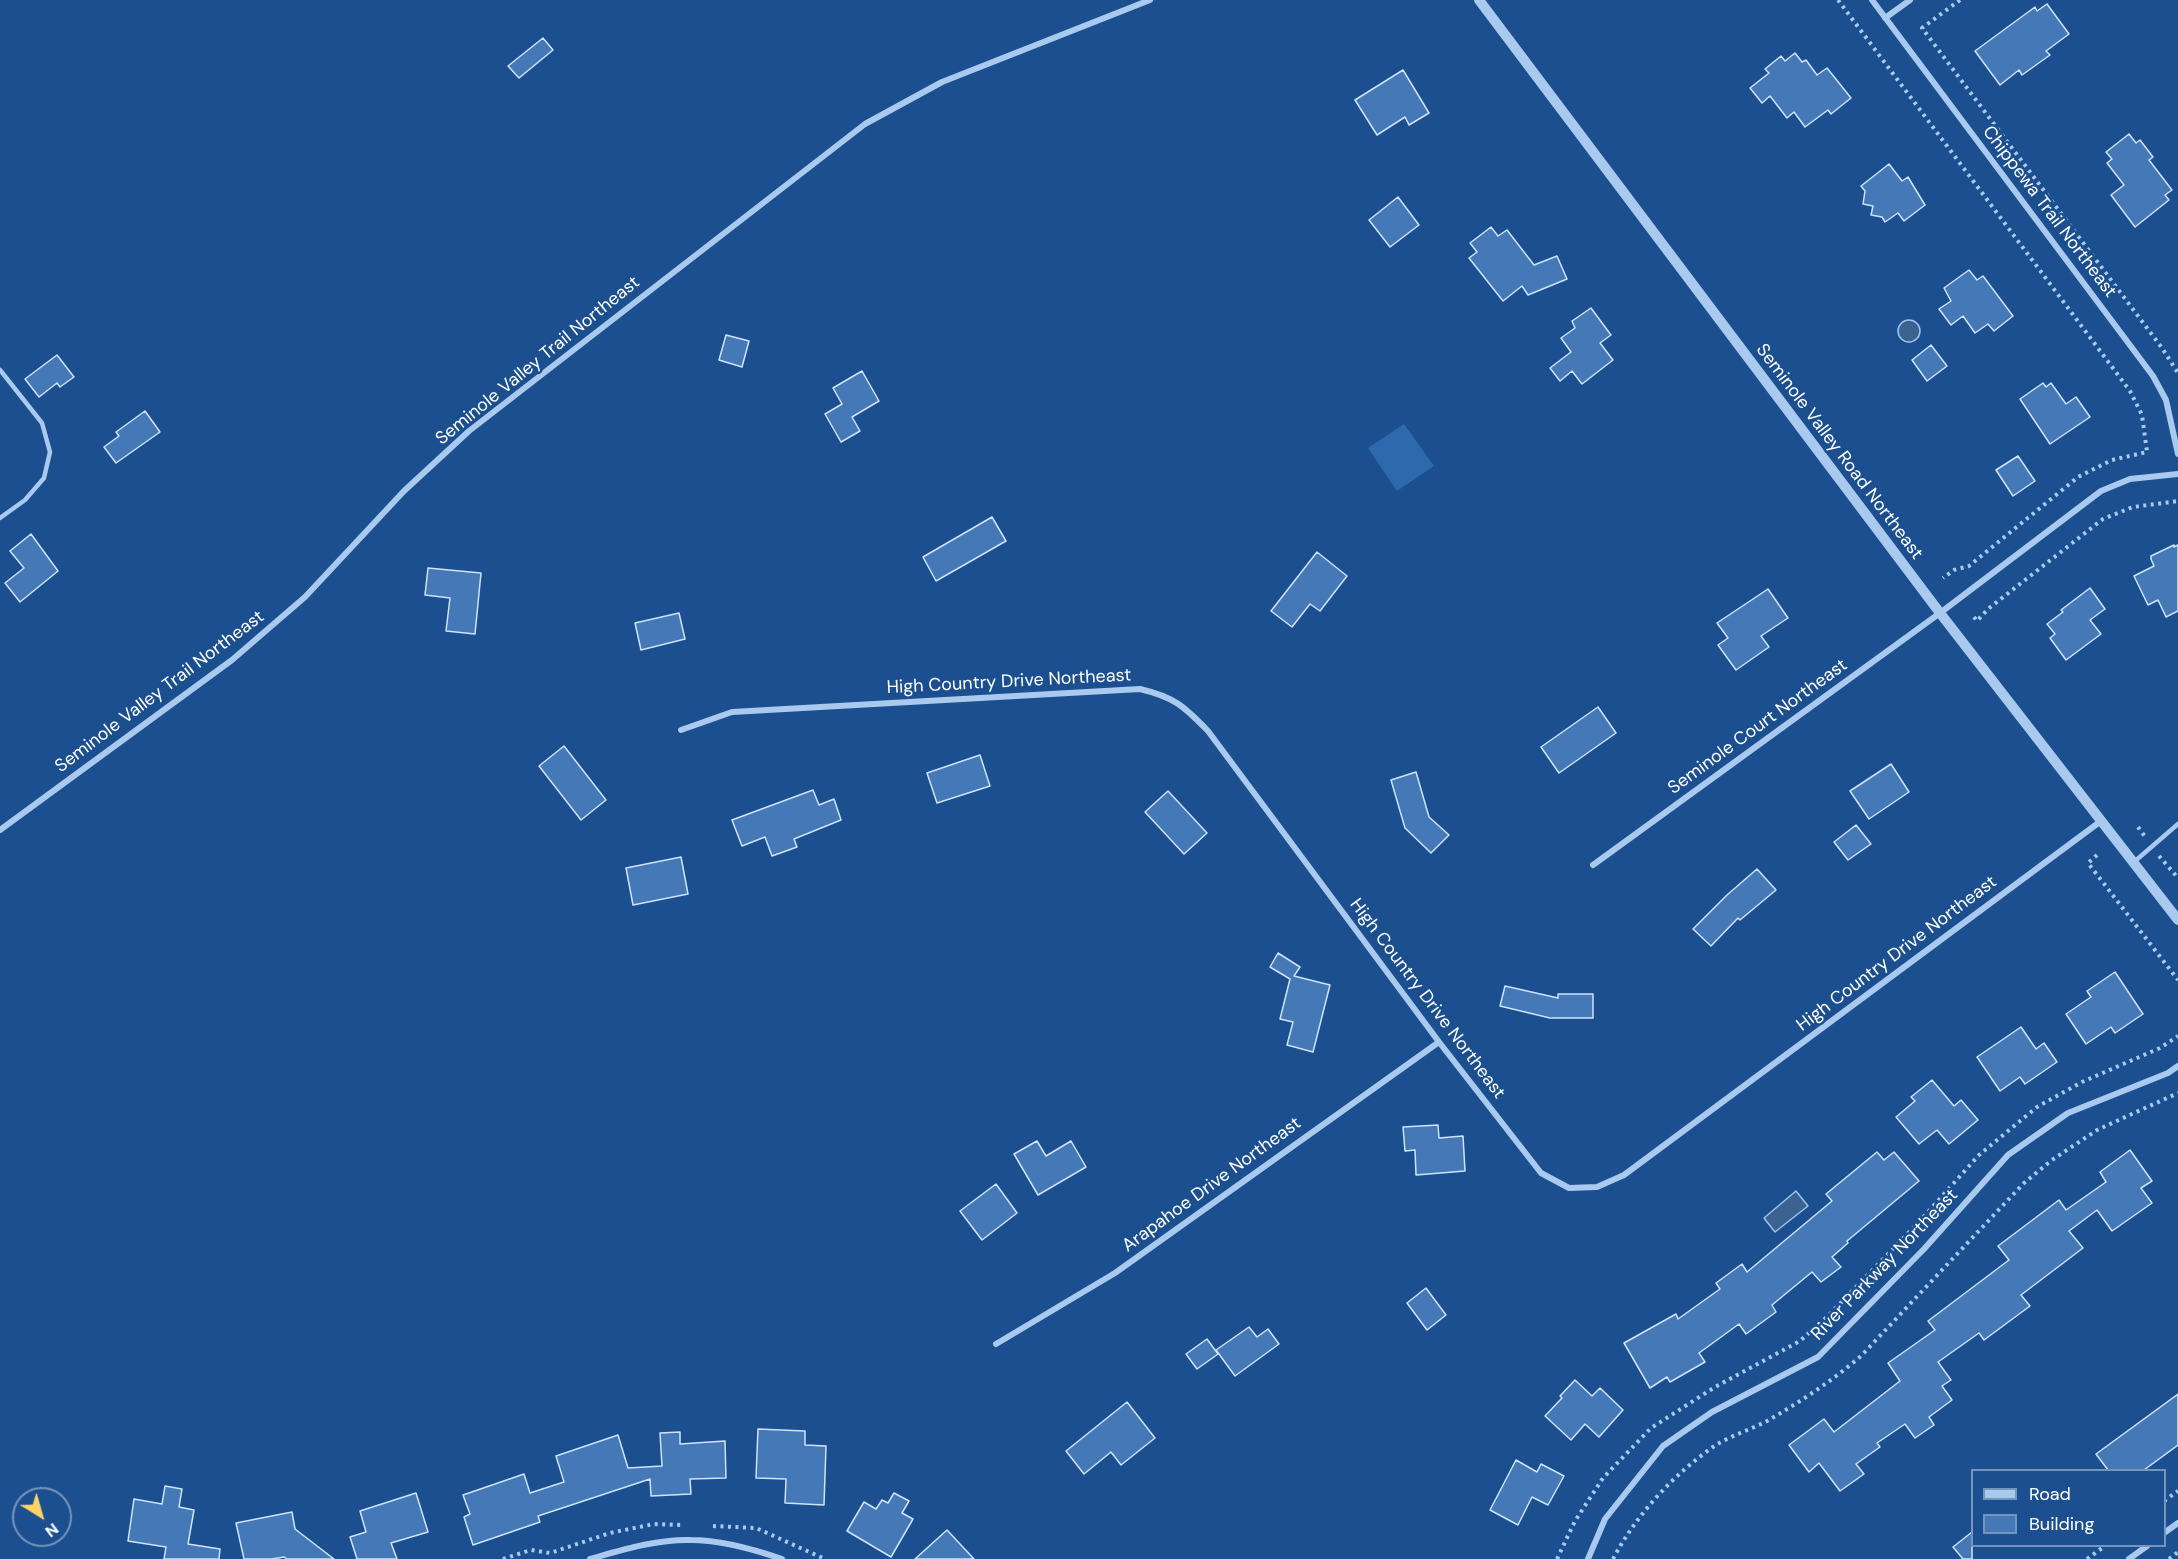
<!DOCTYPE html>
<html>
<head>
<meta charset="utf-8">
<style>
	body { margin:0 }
	#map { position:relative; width:2178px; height:1559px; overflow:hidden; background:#1b4f8f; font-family:"DM Sans",sans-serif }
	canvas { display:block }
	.legend { position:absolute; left:1971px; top:1469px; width:195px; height:78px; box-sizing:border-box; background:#1b4f8f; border:2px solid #7695bc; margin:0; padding:8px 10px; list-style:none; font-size:18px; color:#fff }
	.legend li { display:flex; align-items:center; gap:12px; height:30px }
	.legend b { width:30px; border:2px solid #7695bc }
	.north { position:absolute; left:12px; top:1487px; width:60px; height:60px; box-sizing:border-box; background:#1b4f8f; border:2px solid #7695bc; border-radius:50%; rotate:143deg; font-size:16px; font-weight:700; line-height:24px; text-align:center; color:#fff }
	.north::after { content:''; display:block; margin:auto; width:21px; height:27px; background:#ffd166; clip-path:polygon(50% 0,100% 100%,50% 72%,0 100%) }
</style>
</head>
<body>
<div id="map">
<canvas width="2178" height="1559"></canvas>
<ul class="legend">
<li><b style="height:8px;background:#a9c9ee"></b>Road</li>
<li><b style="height:16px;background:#4478b7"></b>Building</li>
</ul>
<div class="north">N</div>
</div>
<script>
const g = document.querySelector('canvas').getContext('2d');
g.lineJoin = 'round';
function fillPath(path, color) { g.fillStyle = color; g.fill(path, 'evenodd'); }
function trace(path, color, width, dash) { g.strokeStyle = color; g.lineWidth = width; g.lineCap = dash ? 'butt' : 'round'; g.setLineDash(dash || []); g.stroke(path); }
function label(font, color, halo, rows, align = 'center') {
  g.font = font + ' "DM Sans",sans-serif'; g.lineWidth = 5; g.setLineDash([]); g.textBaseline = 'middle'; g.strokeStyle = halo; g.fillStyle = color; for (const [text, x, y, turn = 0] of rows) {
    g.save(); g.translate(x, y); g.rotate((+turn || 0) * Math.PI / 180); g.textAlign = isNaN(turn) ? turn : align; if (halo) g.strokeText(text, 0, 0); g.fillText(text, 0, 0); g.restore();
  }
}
const green = new Path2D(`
	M1404,424l30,42 -37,25 -29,-43z`);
const water = new Path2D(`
	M1898 331a11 11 0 1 1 22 0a11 11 0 1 1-22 0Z
	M1796,1191l12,15 -33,26 -11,-14z`);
const building = new Path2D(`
	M2047,4l22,30 -23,17 4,4 -28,20 -3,-5 -19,15 -25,-34 60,-44 2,4z
	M543,38l10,12 -34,28 -11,-12z
	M1795,53l7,9 4,-2 11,15 10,-7 24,30 -20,16 -3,-4 -23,17 -11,-15 -7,6 -17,-22 -8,7 -12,-15 19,-15 -4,-4 16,-13 4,5z
	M1403,70l26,43 -20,12 -4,-8 -28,18 -22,-35z
	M2129,134l7,9 4,-3 13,17 -4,3 23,30 -7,5 4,5 -34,27 -24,-32 13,-10 -17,-22 5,-4 -6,-7z
	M1889,164l13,17 6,-4 17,28 -21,16 -6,-8 -13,9 -3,-5 -11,-2 2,-9 -10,-2 2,-13 -4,-5z
	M1398,197l21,28 -29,22 -21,-27z
	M1491,227l7,9 9,-6 27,35 23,-9 10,23 -39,16 -6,-9 -19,15 -34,-43 8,-6 -7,-9z
	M1969,270l8,10 6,-4 30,40 -19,15 -6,-7 -13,9 -12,-17 -12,9 -12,-16 12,-8 -7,-13z
	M1591,308l20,27 -11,8 13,17 -31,24 -10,-13 -12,10 -10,-13 21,-16 -10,-14 14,-10 -3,-7z
	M726,335l23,6 -7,26 -23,-7z
	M1931,345l16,21 -20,15 -15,-21z
	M57,355l17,22 -14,10 -3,-4 -18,14 -14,-18z
	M862,371l17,30 -27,16 8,14 -19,11 -16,-28 17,-10 -9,-16z
	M2043,383l3,4 5,-4 15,21 10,-7 14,20 -40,27 -30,-45z
	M145,411l15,21 -44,31 -12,-16 15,-11 -3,-4z
	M2018,456l17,25 -22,15 -17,-26z
	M992,517l14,24 -70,40 -13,-24z
	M31,534l27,37 -38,31 -15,-19 19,-15 -14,-17z
	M2174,545v2l4,-2v66l-12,6 -8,-17 -10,5 -14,-29 20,-10 -3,-7v-3z
	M1317,552l30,24 -27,35 -10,-7 -18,23 -21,-16z
	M428,568l53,5 -6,61 -29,-3 4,-33 -25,-3z
	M2090,588l15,21 -15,11 11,14 -35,26 -16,-22 5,-4 -8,-10 16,-12 -2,-2z
	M1768,589l20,29 -27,18 8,11 -33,23 -18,-25 10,-7 -11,-15z
	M679,613l6,26 -44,11 -6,-27z
	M1598,707l18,26 -57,40 -18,-26z
	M564,746l42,54 -25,20 -42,-54z
	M980,755l10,31 -53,17 -10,-30z
	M1891,764l18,28 -40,27 -19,-28z
	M1416,772l13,45 20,18 -18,18 -26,-25 -14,-48z
	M813,790l6,15 15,-6 7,21 -47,19 3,8 -25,9 -7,-19 -23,9 -10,-26z
	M1168,791l39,42 -23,21 -39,-42z
	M1856,825l15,19 -23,16 -14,-18z
	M681,857l7,37 -55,11 -7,-37z
	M1757,869l19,21 -36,30 -2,-2 -27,28 -18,-17 34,-34z
	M1278,953l22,14 -6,9 36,9 -17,67 -26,-7 6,-23 -13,-3 10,-40 -20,-12z
	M2115,972l28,42 -28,19 -4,-6 -25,17 -20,-30 25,-17 -4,-6z
	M1505,986l53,12v-4h35v24h-43l-50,-12z
	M2021,1027l15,22 8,-6 13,19 -32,22 -5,-7 -20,14 -23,-34z
	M1932,1080l22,26 7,-6 17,20 -29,24 -12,-14 -18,14 -23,-27 19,-16 -4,-4z
	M1438,1125l1,13 24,-2 2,35 -49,4 -1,-25 -10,1 -2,-24z
	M1037,1141l9,15 25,-15 15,26 -48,28 -24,-41z
	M2130,1150l22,31 -11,7 11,15 -40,28 -15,-21 -28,21 14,17 -62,47 9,11 -46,34 -5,-7 -41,29 13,18 -9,6 10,14 -23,17 5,8 -19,13 -10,-14 -28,19 3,4 -24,17 8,10 -24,17 -21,-28 -10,9 -20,-27 35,-26 10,13 66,-51 -12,-18 47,-33 -7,-9 81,-61 -11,-14 61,-46 7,10 40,-28 -6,-10z
	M1877,1152l7,8 10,-8 25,29 -72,60 1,2 -16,14 9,10 -20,15 -9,-10 -40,33 4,7 -30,22 -7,-10 -40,29 6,9 -35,20 -3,-5 -17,11 -26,-45 52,-29 2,5 42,-30 -4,-6 26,-19 5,8 85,-71 -6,-7z
	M996,1184l21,29 -35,27 -22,-29z
	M1426,1288l20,27 -19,15 -20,-27z
	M1249,1327l8,10 11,-8 11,15 -44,32 -19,-26z
	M1207,1339l11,15 -21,15 -11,-15z
	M1575,1380l17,16 8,-8 23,22 -24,27 -14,-13 -14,16 -26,-24 17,-18 -2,-2z
	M2178,1394v51l-34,25h-36l-12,-16z
	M1127,1402l28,36 -34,27 -10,-13 -27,22 -18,-23z
	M758,1429l47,2v14l21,1 -2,59 -39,-2 1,-24 -30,-1z
	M680,1432v12l45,-3 1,37 -36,1 1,15 -40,2 -1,-17 -112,37 2,6 -67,23 -9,-28 6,-3 -7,-19 61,-21 6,19 34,-11 -8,-26 62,-21 10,33 34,-2 -2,-33z
	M1516,1460l21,12 4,-8 23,12 -16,29 -16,-8 -14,28 -28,-15z
	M165,1486l17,3 -3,18 15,3 -6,34 32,5 -1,10h-55l2,-12 -38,-6 6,-42 28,5z
	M416,1493l12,39 -37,11 6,16h-40l-7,-22 16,-5 -6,-21z
	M894,1493l15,8 -7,12 11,6 -22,38 -44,-26 17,-29 12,7 6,-9 6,3z
	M292,1512l3,17 39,30h-47l-3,-2 -12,2h-28l-8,-36z
	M947,1530l27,29h-59z
	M1972,1532v27h-9l-10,-12z`);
const path = new Path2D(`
	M1838,0l292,391 12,24 5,37 -35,8 -34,17 -109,89 -15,4 -11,8
	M1960,0l-38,28 240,320 16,25
	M1974,617l3,4 11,-12 115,-90 30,-12 45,-6
	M2138,827l8,11
	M2097,855l-9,8 90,117
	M2159,856l19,22
	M2164,1501l14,-10
	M713,1526l43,2 69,31
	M503,1559l28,-9 19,3 60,-20 44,-9 27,1
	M1557,1559l18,-38 28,-43 48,-50 64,-41 85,-46 29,-26 90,-93 60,-67 58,-48 45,-25 78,-34 18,-12
	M1613,1559c23,-44 60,-84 100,-112 16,-11 37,-17 54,-26 33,-19 65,-40 94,-65l163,-173 28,-23 45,-30 81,-37
	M2087,1559l18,-13
	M2169,1559l9,-7`);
const service = new Path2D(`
	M0,370l42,53 8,29 -6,26 -19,22 -25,18
	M2134,862l44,-38`);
const minor = new Path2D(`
	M1872,0l281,376 13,24 12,54
	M1885,18l25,-18
	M681,730l51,-18 408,-23c34,8 44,17 68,42l231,311 102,131 28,15 28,-1 27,-12 477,-354
	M0,830l232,-170 73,-63 99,-106 65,-60 396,-307 77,-42 208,-82
	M1593,865l347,-252 161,-122 29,-12 48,-5
	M996,1344l119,-71 324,-231
	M2164,1533l14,-10
	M590,1559c32,-9 67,-20 101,-19 31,0 62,9 91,19
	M1588,1559l17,-40 58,-73 49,-34 106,-55 106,-108 84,-94 60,-42 100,-40 10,-7
	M2129,1559l18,-13`);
const tertiary = new Path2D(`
	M1479,0l461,613 238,307`);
const streetNames = [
	["Chippewa Trail Northeast",2049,212,53],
	["Seminole Valley Trail Northeast",538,361,-39],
	["Seminole Valley Road Northeast",1839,452,53],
	["High Country Drive Northeast",1009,682,-3],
	["Seminole Valley Trail Northeast",160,692,-37],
	["Seminole Court Northeast",1758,727,-36],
	["High Country Drive Northeast",1897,954,-37],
	["High Country Drive Northeast",1427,999,53],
	["Arapahoe Drive Northeast",1212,1185,-36],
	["River Parkway Northeast",1885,1265,-46]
];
fillPath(green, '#2e69ad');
fillPath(water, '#3c6290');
trace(water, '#9cc4f0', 1.5);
fillPath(building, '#4478b7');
trace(building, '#cfe3fa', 1.5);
trace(path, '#a9c9ee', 4, [3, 4.5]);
trace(service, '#a9c9ee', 4.5);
trace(minor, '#a9c9ee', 6);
trace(tertiary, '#a9c9ee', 10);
label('18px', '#fff', '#1b4f8f', streetNames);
</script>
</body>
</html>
